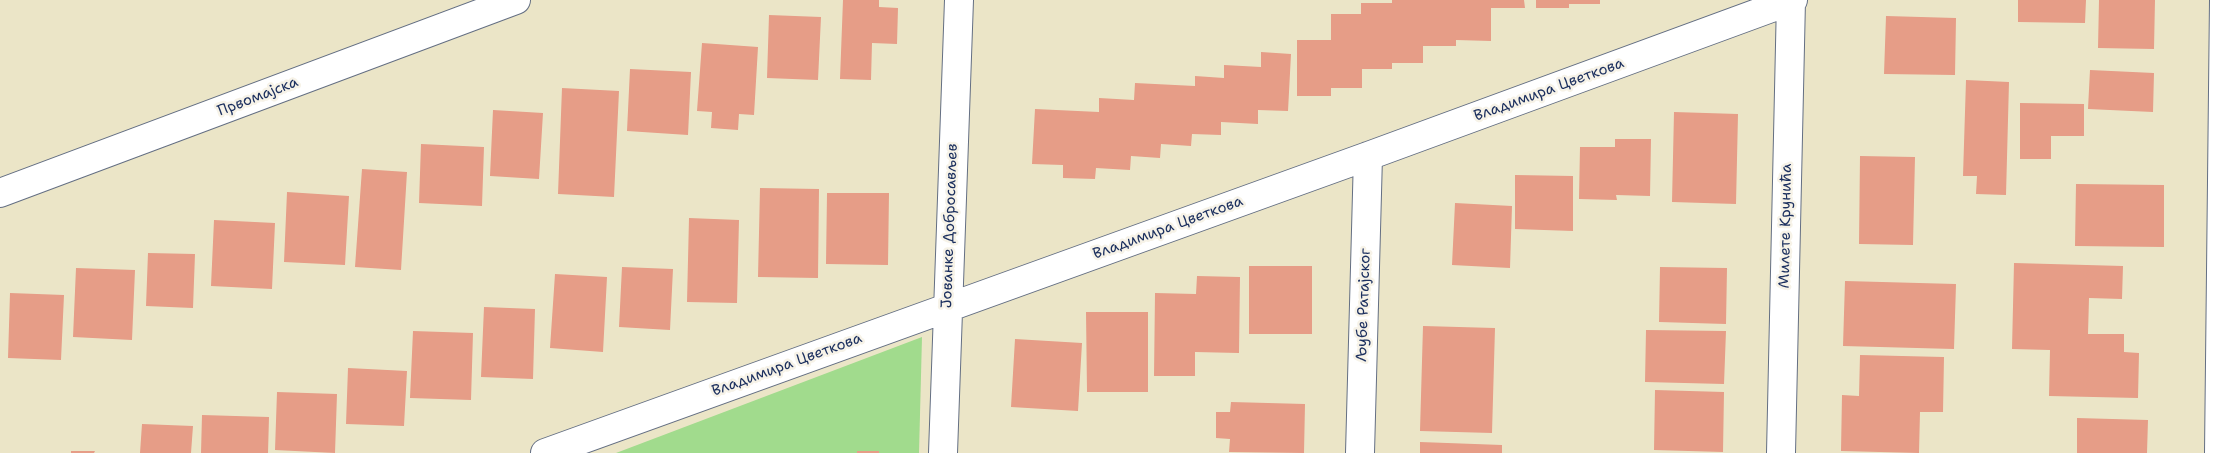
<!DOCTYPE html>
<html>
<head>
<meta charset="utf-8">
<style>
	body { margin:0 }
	canvas { display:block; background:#ebe5c7 }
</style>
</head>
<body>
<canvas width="2225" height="453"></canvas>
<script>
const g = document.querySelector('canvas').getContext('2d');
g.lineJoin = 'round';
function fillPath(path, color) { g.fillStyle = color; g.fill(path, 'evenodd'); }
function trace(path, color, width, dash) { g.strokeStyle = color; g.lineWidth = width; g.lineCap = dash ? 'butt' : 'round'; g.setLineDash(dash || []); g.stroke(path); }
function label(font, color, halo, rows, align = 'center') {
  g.font = font + ' "Shantell Sans",sans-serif'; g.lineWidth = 5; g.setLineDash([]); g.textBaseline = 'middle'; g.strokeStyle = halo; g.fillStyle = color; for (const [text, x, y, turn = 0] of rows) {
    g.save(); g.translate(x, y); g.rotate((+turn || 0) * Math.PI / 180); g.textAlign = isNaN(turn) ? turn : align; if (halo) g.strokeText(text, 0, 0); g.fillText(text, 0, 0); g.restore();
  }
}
const green = new Path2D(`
	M922,337l-3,116h-303z`);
const building = new Path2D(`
	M843,0h36v7l19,1 -1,36 -25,-1 -1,37 -31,-1z
	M1392,0h132l1,8h-34v33l-35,-1v6h-33v17h-31v6h-30v19h-31v8h-34v-56h34v-26h30v-11h31z
	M1536,0h64v4h-31v4h-33z
	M2018,0h68l-1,23 -67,-1z
	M2099,0h56l-1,49 -56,-1z
	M769,15l52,2 -3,63 -51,-2z
	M1886,16l70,2 -1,57 -71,-1z
	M702,43l56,4 -4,68 -15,-1 -1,16 -27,-2 1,-16 -15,-1z
	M1261,52l30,2 -3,57 -30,-1v14l-37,-2v13l-29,-1 -1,12 -30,-2 -1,14 -29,-2 -1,14 -34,-2 -1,11 -32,-1v-13l-31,-1 3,-55 64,3v-14l35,2 1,-17 60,3v-10l29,2v-13l37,2z
	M630,69l61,3 -3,63 -61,-4z
	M2090,70l64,3 -1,39 -65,-3z
	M1966,80l43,2 -3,113 -30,-1 1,-18h-14z
	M562,88l57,3 -5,106 -56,-3z
	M2020,103l64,1v32h-33v23h-31z
	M493,110l50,3 -4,66 -49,-3z
	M1674,112l64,2 -2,90 -64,-2z
	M1615,139h36l-1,57 -34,-1 1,5 -38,-1 1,-52h35z
	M421,144l63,3 -2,59 -63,-3z
	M1860,156l55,1 -2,88 -54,-1z
	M362,169l45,3 -6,98 -46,-3z
	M1515,175l58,1v55l-58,-2z
	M2076,184l88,1v62l-89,-1z
	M760,188l59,1 -1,89 -60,-1z
	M287,192l62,4 -4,69 -61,-3z
	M827,193h62l-1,72 -62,-1z
	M1455,203l57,3 -2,62 -58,-3z
	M689,218l50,2 -2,83 -50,-1z
	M214,220l61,3 -3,66 -61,-3z
	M148,253l47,1 -2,54 -47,-2z
	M2014,263l109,3 -1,33 -33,-1 -1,36h36v18l15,1 -1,45 -89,-2 1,-46 -38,-1z
	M1249,266h63v68h-63z
	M622,267l51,2 -3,61 -51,-3z
	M1660,267l67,1 -1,56 -67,-2z
	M76,268l59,2 -3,70 -59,-3z
	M555,274l52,3 -4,75 -53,-4z
	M1197,276l43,1 -1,76 -44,-1v24h-41l1,-83 41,1z
	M1845,281l111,3 -2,65 -111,-3z
	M10,293l54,2 -3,65 -53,-2z
	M484,307l51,2 -2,70 -52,-2z
	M1086,312h62v80h-61z
	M1423,326l72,2 -3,105 -72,-2z
	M1646,330l80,1 -2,53 -79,-2z
	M413,331l60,2 -2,67 -61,-2z
	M1015,339l67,4 -4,68 -67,-4z
	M1860,355l84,2 -1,55h-23l-1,41 -78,-2 1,-56 17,1z
	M348,368l59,3 -3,55 -58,-2z
	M1655,390l69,2 -1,60 -69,-2z
	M277,392l60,2 -2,59 -60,-3z
	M1231,402l74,2 -1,49 -75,-1 1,-13 -14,-1v-26h14z
	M202,415l67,2 -1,36h-67z
	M2077,418l71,2 -1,33h-70z
	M142,424l51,2 -2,27h-51z
	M1420,442l82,3v8h-82z
	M71,451h24l-1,2h-23z
	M857,451h22v2h-22z`);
const street = new Path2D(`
	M0,193l516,-193
	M545,453l823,-297 425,-156
	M943,453l16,-453
	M1360,453l8,-297
	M1781,453l10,-453
	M2219,453l5,-453`);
const streetNames = [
	["Владимира Цветкова",1549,90,-20],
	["Првомајска",258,97,-21],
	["Јованке Добросављев",950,226,-88],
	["Милете Крунића",1786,226,-89],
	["Владимира Цветкова",1168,228,-20],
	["Љубе Ратајског",1364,305,-88],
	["Владимира Цветкова",787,365,-20]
];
fillPath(green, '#a1db8d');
fillPath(building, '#e69d87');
trace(street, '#646f83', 30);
trace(street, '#fff', 28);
label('15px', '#1b2f5e', '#f7f3e8', streetNames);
</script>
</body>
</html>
